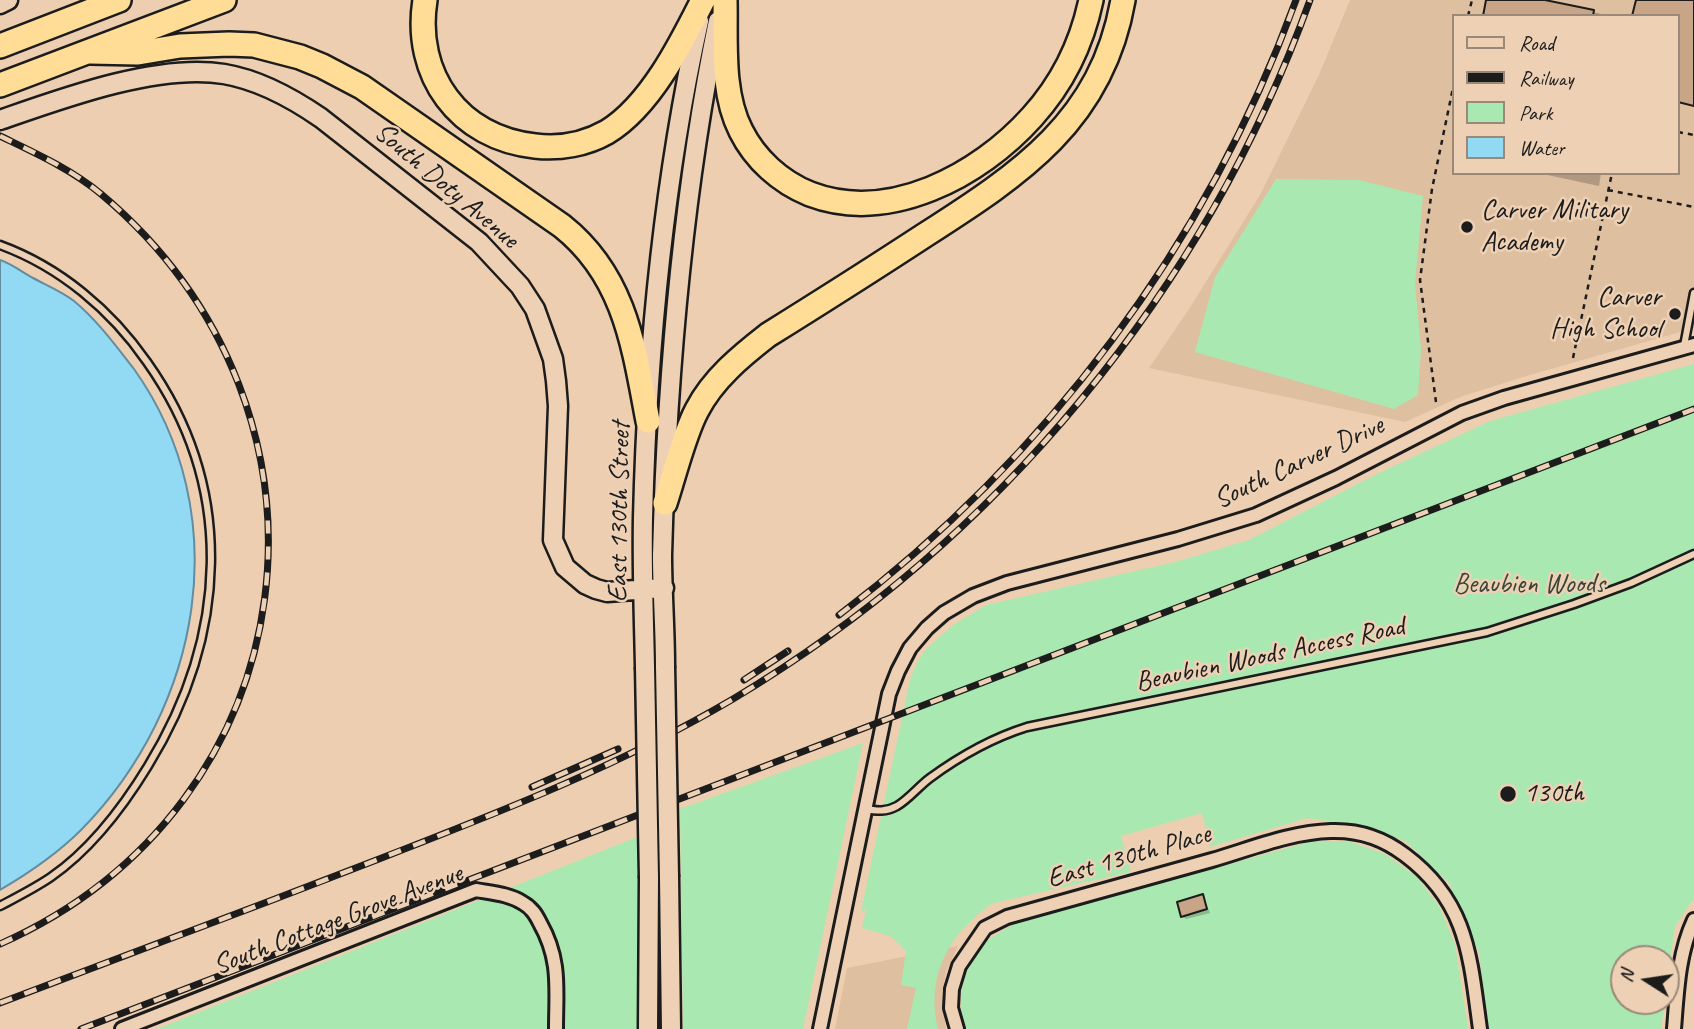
<!DOCTYPE html>
<html>
<head>
<meta charset="utf-8">
<style>
	body { margin:0 }
	#map { position:relative; width:1694px; height:1029px; overflow:hidden; background:#eeceb0; font-family:Caveat,sans-serif }
	canvas { display:block }
	.legend { position:absolute; left:1452px; top:14px; width:228px; height:161px; box-sizing:border-box; background:#eed1b5; border:2px solid #9a8978; margin:0; padding:9px 12px; list-style:none; font-size:21px; color:#1c1c1c }
	.legend li { display:flex; align-items:center; gap:14px; height:35px }
	.legend b { width:35px; border:2px solid #9a8978 }
	.north { position:absolute; left:1610px; top:945px; width:70px; height:70px; box-sizing:border-box; background:#eed1b5; border:2px solid #9a8978; border-radius:50%; rotate:282deg; font-size:19px; font-weight:700; line-height:28px; text-align:center; color:#1c1c1c }
	.north::after { content:''; display:block; margin:auto; width:24px; height:32px; background:#1c1c1c; clip-path:polygon(50% 0,100% 100%,50% 72%,0 100%) }
</style>
</head>
<body>
<div id="map">
<canvas width="1694" height="1029"></canvas>
<ul class="legend">
<li><b style="height:9px;background:#eed1b5"></b>Road</li>
<li><b style="height:9px;background:#1c1c1c"></b>Railway</li>
<li><b style="height:19px;background:#a9e9b1"></b>Park</li>
<li><b style="height:19px;background:#92d9f4"></b>Water</li>
</ul>
<div class="north">N</div>
</div>
<script>
const g = document.querySelector('canvas').getContext('2d');
g.lineJoin = 'round';
function fillPath(path, color) { g.fillStyle = color; g.fill(path, 'evenodd'); }
function trace(path, color, width, dash) { g.strokeStyle = color; g.lineWidth = width; g.lineCap = dash ? 'butt' : 'round'; g.setLineDash(dash || []); g.stroke(path); }
function label(font, color, halo, rows, align = 'center') {
  g.font = font + ' Caveat,sans-serif'; g.lineWidth = 5; g.setLineDash([]); g.textBaseline = 'middle'; g.strokeStyle = halo; g.fillStyle = color; for (const [text, x, y, turn = 0] of rows) {
    g.save(); g.translate(x, y); g.rotate((+turn || 0) * Math.PI / 180); g.textAlign = isNaN(turn) ? turn : align; if (halo) g.strokeText(text, 0, 0); g.fillText(text, 0, 0); g.restore();
  }
}
const built = new Path2D(`
	M1350,0h344v328l-171,49 -63,20 -55,25 -256,-54 40,-59 71,-114 58,-118zM1454,16h224v157h-224z
	M958,946l-12,26 -4,21 4,36h-111l12,-61z`);
const green = new Path2D(`
	M1276,179l83,1 64,16 -8,88 6,65 -3,46 -24,14 -199,-57 20,-75z
	M1694,364v534l-19,28 -9,68v-35h-42v42h41l-4,28h-172l-10,-76 -30,-70 -44,-42 -43,-15 -55,-8 -97,29 -8,-34 -81,23 10,36 -138,31c-44,30 -68,73 -55,126h-31l9,-41 -15,-3 5,-34 -16,-15 -28,-8 4,-18 -5,1 49,-231 7,-18 10,-14 26,-23 33,-20 189,-43 74,-22 130,-67 111,-52z
	M863,743l-60,286h-120l-3,-220z
	M637,837l1,192h-481z
	M1313,841h35l37,13 32,23 22,29 16,38 13,85h-504c-8,-27 -1,-62 18,-84 8,-8 23,-15 32,-22z`);
const water = new Path2D(`
	M0,260c12,4 22,12 33,18 13,7 30,14 41,23 23,19 42,45 60,68 103,145 68,338 -53,461 -24,24 -52,43 -81,60z`);
const shadow = new Path2D(`
	M1488,0h48l75,16h-126z
	M1538,173h63l-2,13z
	M1203,896l7,17 -24,6 -4,-3z`);
const building = new Path2D(`
	M1486,0h59l49,10 -1,6h-110z
	M1636,0h58v106l-16,-4v-86h-46z
	M1203,894l4,15 -26,8 -4,-15z`);
const path = new Path2D(`
	M1468,16l4,-16
	M1678,132l16,3
	M1608,190l86,17
	M1573,358l39,-185
	M1436,402l-16,-122 12,-91 22,-106`);
const lane = new Path2D(`
	M0,245c60,22 111,65 147,117 90,127 80,275 1,404 -25,41 -58,84 -97,111 -16,11 -34,20 -51,29
	M1684,346l10,-53
	M865,809c12,2 21,3 32,-3 12,-7 22,-20 33,-28 30,-22 62,-40 97,-51l460,-95 87,-28 57,-21 63,-29`);
const street = new Path2D(`
	M122,1029l354,-139c16,3 33,4 47,13 9,5 13,12 17,20 21,37 16,66 16,106
	M820,1029l69,-335 9,-23 12,-23 17,-20 17,-15 29,-17 34,-13 171,-44 78,-24 80,-37 126,-65 42,-15 190,-53
	M957,1029l-6,-21 1,-19 7,-23 26,-38 22,-11c68,-19 136,-38 205,-57 38,-11 79,-28 119,-29 27,-1 52,7 74,24 63,47 65,102 75,174
	M1674,1029c3,-36 4,-75 20,-109`);
const secondary = new Path2D(`
	M0,4l8,-4
	M0,120c63,-22 158,-57 224,-46 36,6 68,24 97,44l158,124 41,44 15,23 18,50 3,22 2,25 -5,134 12,27 20,17 11,5 11,3 57,-4
	M665,666c0,-37 -3,-74 -3,-111 5,-179 20,-359 56,-534
	M645,667c-1,-49 -3,-99 -2,-149 4,-167 20,-334 56,-497
	M669,877l2,152
	M648,1029l1,-151`);
const highway = new Path2D(`
	M425,0c-12,75 34,138 110,146 25,3 51,-2 72,-14 43,-26 74,-88 96,-132
	M725,0c1,42 -4,92 16,131 14,28 39,51 69,63 79,30 169,-18 222,-77 30,-33 50,-74 59,-117
	M0,46l119,-46
	M90,52l48,1 42,-7 49,-2 25,1 46,12 22,9 40,21 200,139c63,50 72,121 86,195
	M0,85l224,-85
	M665,503c9,-27 19,-69 32,-93 16,-31 44,-54 71,-75 53,-33 105,-66 157,-100 95,-61 177,-114 198,-235`);
const rail = new Path2D(`
	M0,136c35,17 71,33 101,58 259,217 211,612 -101,750
	M839,615c208,-158 367,-369 457,-615
	M744,680l44,-29
	M532,787l86,-38
	M0,1003c126,-48 253,-95 379,-144 121,-47 242,-94 354,-160 265,-158 472,-409 577,-699
	M81,1029l1613,-620`);
const secondaryBridge = new Path2D(`
	M665,666l4,211
	M645,667l4,211`);
const markers = [
	[1467,227,7,"#1c1c1c"],
	[1675,314,7,"#1c1c1c"],
	[1508,794,9,"#1c1c1c"]
];
const streetNames = [
	["South Doty Avenue",446,186,40],
	["South Carver Drive",1299,463,-25],
	["East 130th Street",620,512,-89],
	["Beaubien Woods Access Road",1270,655,-12],
	["East 130th Place",1129,857,-16],
	["South Cottage Grove Avenue",338,920,-21]
];
const poiNames = [
	["Carver Military",1481,211],
	["Academy",1481,243],
	["Carver",1661,298,"right"],
	["High School",1661,330,"right"],
	["130th",1524,794]
];
const parkNames = [
	["Beaubien Woods",1529,585]
];
fillPath(built, '#debfa0');
fillPath(green, '#a9e9b1');
fillPath(water, '#92d9f4');
trace(water, '#638d9e', 2);
fillPath(shadow, '#0003');
fillPath(building, '#c7a586');
trace(building, '#1c1c1c', 2);
trace(lane, '#1c1c1c', 11);
trace(street, '#1c1c1c', 18);
trace(secondary, '#1c1c1c', 23);
trace(highway, '#1c1c1c', 28);
trace(path, '#1c1c1c', 2.5, [5, 5]);
trace(lane, '#eed1b5', 6);
trace(street, '#eed1b5', 12);
trace(secondary, '#eed1b5', 18);
trace(highway, '#ffdd96', 23);
trace(rail, '#1c1c1c', 7);
trace(rail, '#eed1b5', 4.5, [13]);
trace(secondaryBridge, '#1c1c1c', 23, []);
trace(secondaryBridge, '#eed1b5', 18);
for (const [x, y, r, color] of markers) { const dot = new Path2D(); dot.arc(x, y, r, 0, 2 * Math.PI); g.fillStyle = color; g.fill(dot); trace(dot, '#eed1b5', 2.5); }
label('28px', '#1c1c1c', '#eed1b5', streetNames);
label('28px', '#1c1c1c', '#eed1b5', poiNames, 'left');
label('28px', '#38453a', '#eed1b5', parkNames);
</script>
</body>
</html>
